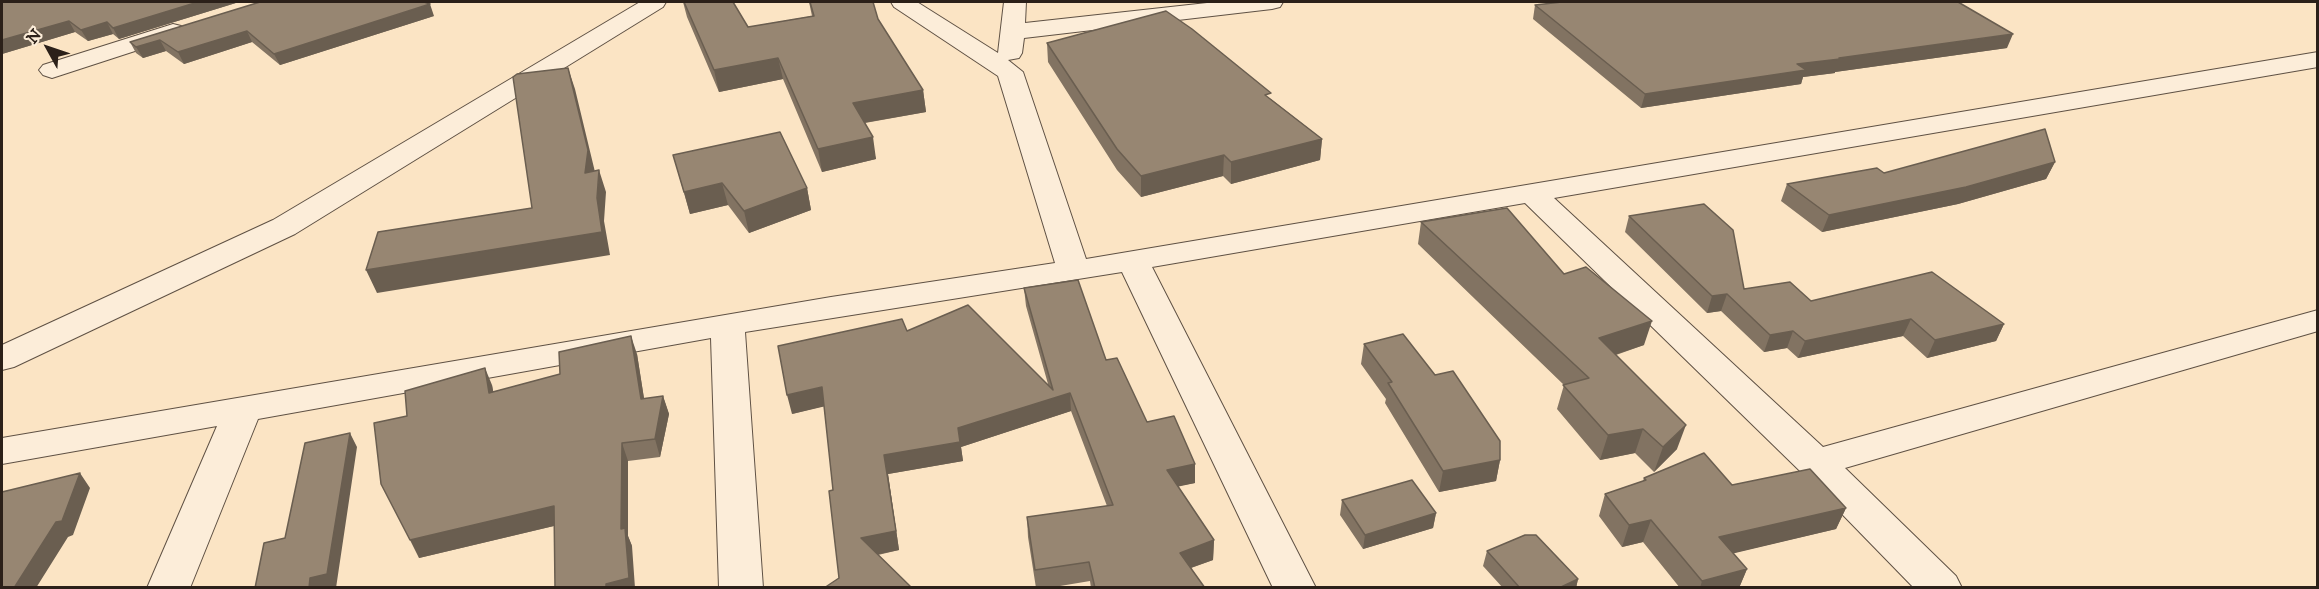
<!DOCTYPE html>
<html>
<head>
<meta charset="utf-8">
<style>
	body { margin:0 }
	#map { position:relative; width:2319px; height:589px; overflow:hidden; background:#fbe4c4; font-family:"IM FELL DW Pica",serif }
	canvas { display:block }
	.frame { position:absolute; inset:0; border:3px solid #2b2019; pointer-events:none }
	.north { position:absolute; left:18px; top:18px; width:60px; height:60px; -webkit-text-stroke:4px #fcedd9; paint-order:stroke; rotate:310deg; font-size:16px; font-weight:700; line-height:24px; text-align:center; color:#2b2019 }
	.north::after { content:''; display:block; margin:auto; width:21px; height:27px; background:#2b2019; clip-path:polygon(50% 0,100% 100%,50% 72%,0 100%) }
</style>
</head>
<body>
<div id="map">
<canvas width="2319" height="589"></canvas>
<div class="frame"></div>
<div class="north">N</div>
</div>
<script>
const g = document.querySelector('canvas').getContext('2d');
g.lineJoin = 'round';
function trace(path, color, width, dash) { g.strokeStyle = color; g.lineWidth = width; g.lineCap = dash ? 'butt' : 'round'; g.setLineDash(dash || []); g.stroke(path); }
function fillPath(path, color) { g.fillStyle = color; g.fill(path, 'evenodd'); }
const street = new Path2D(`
	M640,2h26l-3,5 -368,227 -281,133 -12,3v-25l271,-125z
	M891,2h26l81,51 6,-51h22l-1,21 191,-21h67l-3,5 -8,2 -248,29 -2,15 -3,5 -11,2 15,12 63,187 1232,-207v15l-764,131 269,249 495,-137v21l-473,137 111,108 6,12h-48l-112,-115 -277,-270 -373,64 164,321h-43l-151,-316 -377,60 18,256h-44l-8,-250 -453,81 -68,169h-43l70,-162 -215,38v-26l829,-141 224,-34 -57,-187 -104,-69z
	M173,24l8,2 4,5 -4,5 -129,42 -9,-3 -4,-5 4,-5z`);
const wall = new Path2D(`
	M2,2h237l-120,37 -6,-5 -25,7 -13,-9 -73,22z
	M683,2h50l15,25 64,-11 -3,-14h64l5,17 45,71 3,22 -61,11 11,36 -54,13 -39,-93 -64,13 -32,-75z
	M1535,5l472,43 -172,24v1l-32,4 -2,7 -160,24 -108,-89z
	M434,16l-154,49 -28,-23 -68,22 -18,-13 -23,7 -7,-5 -6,-11z
	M1047,43l224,56 51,40 -2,21 -89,24 -8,-8 -82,21 -24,-27 -69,-108z
	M673,155l134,33 4,22 -62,23 -21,-28 -38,9z
	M2055,162l-9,17 -88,25 -136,28 -41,-31 6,-17 97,-11z
	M1629,216l115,73 67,12 193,23 -8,17 -69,17 -24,-22 -105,22 -11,-10 -23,4 -43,-41 -14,2 -82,-81z
	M1421,222l143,52 80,71 -28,10 61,94 -23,23 -19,-19 -35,7 -43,-51 7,-24 -146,-141z
	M1024,288l82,72 41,62 48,42v19l-17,3 36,54 -1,20 -22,8 14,20h-114l-1,-7 -42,7h-12l-8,-51 -1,-20 80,-11 -36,-95 -110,36 2,14 -75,13 11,76 -21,5 -39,23 -6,-88 -9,-84 -32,8 115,-83 141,53 -22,-78z
	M1364,344l136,116 -4,21 -57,11 -54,-89 1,-4 -25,-35z
	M637,354l7,45 19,-3 6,18 -9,43 -32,4v75l4,10 -78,-20 -135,32 -12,-142 85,-31 1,7z
	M1644,478l88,7 114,23 -10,21 -103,24 14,16 -8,19h-59l-37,-46 -21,5 -23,-31 6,-22 38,-13z
	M1342,500l94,13 -3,15 -70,21 -23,-34z
	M1487,551l91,28 -2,9h-73l-20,-22z`);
const shadedWall = new Path2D(`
	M198,2h41l-120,37 -6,-11z
	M430,4l4,12 -154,49 -6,-11z
	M69,21l6,11 -73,22v-14z
	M107,22l6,12 -25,7 -7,-11z
	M247,31l5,11 -68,22 -6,-12z
	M2013,34l-6,14 -172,24v1l-32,4 -2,7 -160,24 4,-14 152,-30z
	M160,40l6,11 -23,7 -7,-11z
	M778,58l5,21 -64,13 -5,-22z
	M568,68l7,21 20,83 -10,1z
	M923,90l3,22 -69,12 -4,-21z
	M873,137l3,22 -54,13 -4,-23z
	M1322,139l-2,21 -89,24v-22z
	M1224,155l-1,21 -82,21v-21z
	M2055,162l-9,17 -88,25 -136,28 7,-17z
	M599,170l7,22 -2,29 6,34 -233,38 -11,-23 231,-72z
	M722,183l6,22 -38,9 -6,-22z
	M807,188l4,22 -62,23 -5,-22z
	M1727,294l-6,17 -14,2 5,-17z
	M1911,319l-8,17 -105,22 7,-17z
	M1652,321l-8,24 -51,17 6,-24z
	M2004,324l-8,17 -69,17 8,-18z
	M1793,331l-6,17 -23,4 6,-17z
	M631,336l6,18 10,63 -6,-18z
	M485,368l7,17 5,26 -8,-18z
	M822,387l4,19 -34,8 -5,-19z
	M1070,393l1,18 -110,36 2,14 -75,13 11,76 -34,7 -4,-19 23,-83 74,-27z
	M663,396l6,18 -9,43 -5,-18z
	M1686,425l-9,24 -23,23 9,-25z
	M1643,429l-8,24 -35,7 8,-25z
	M350,433l7,14 -21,141h-27l1,-10z
	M622,443l6,18v75l4,10 3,42h-29v-4l15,-55z
	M1500,460l-4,21 -57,11 4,-21z
	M1195,464v19l-28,6v-19z
	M80,473l10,15 -17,47 -5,2 -32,51h-22z
	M554,506l8,18 -143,34 -9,-18z
	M1846,508l-10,21 -126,30 9,-22z
	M1436,513l-3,15 -70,21 2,-14z
	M1651,520l-8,22 -21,5 7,-22z
	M1214,540l-1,20 -34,12 1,-19z
	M1747,569l-8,19h-39l2,-7z
	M1578,579l-2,9h-17z`);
const building = new Path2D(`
	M2,2h196l-85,26 -6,-6 -26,8 -12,-9 -67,19z
	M260,2h164l6,2 -156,50 -27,-23 -69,21 -18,-12 -24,7 -6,-5z
	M684,2h49l15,25 66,-11 -4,-14h63l5,17 45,71 -70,13 20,34 -55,12 -40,-91 -64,12z
	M1562,2h396l55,32 -174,24 1,1 -43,5 9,6 -161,24 -110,-89z
	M1166,11l26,18 79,64 -6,2 57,44 -91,23 -7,-7 -83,21 -24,-27 -70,-106z
	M568,68l20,82 -3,23 14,-3 -2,28 5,34 -236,38 12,-38 154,-24 -19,-131 4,-3z
	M2045,129l10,33 -89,25 -137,28 -42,-31 90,-16 7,5z
	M780,132l27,56 -63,23 -22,-28 -38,9 -11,-37z
	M1704,204l29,26 11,59 46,-7 21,19 121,-29 72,52 -69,16 -24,-21 -106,22 -12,-10 -23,4 -43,-41 -15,2 -83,-80z
	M1507,208l57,66 22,-7 66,54 -53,17 87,87 -23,22 -20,-18 -35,6 -45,-50 26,-7 -168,-156z
	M1078,280l28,80 11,-2 30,64 27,-6 21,48 -28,6 47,70 -34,13 25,35h-110l-6,-26 -54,8 -8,-53 86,-12 -43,-112 -112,35 2,14 -76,13 12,76 -35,7 51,50h-88l15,-10 -10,-87 4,-1 -11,-103 -35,8 -9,-49 124,-27 5,12 61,-26 85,85 -29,-102z
	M1403,334l32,41 18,-4 47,70v19l-57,11 -55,-88 4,-1 -28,-38z
	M631,336l10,63 22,-3 -8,43 -33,4 -1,86 4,-1 4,50 -23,6v4h-51l-1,-82 -144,34 -29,-56 -7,-61 33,-7 -2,-25 80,-23 4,25 71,-19 -1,-22z
	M350,433l-23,141 -17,4 -1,10h-54l9,-45 21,-5 20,-95z
	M1704,453l28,32 78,-16 36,39 -127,29 28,32 -45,12 -51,-61 -22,5 -24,-31 41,-14 -2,-2z
	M80,473l-18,48 -6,1 -42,66h-12v-96z
	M1412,480l24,33 -71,22 -23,-35z
	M1525,535h11l42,44 -19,9h-39l-33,-37z`);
trace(street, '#5f5144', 2);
fillPath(street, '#fcedd9');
fillPath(wall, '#827362');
fillPath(shadedWall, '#6a5e50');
fillPath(building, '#978672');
trace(building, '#6a5e50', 1.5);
</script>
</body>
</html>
